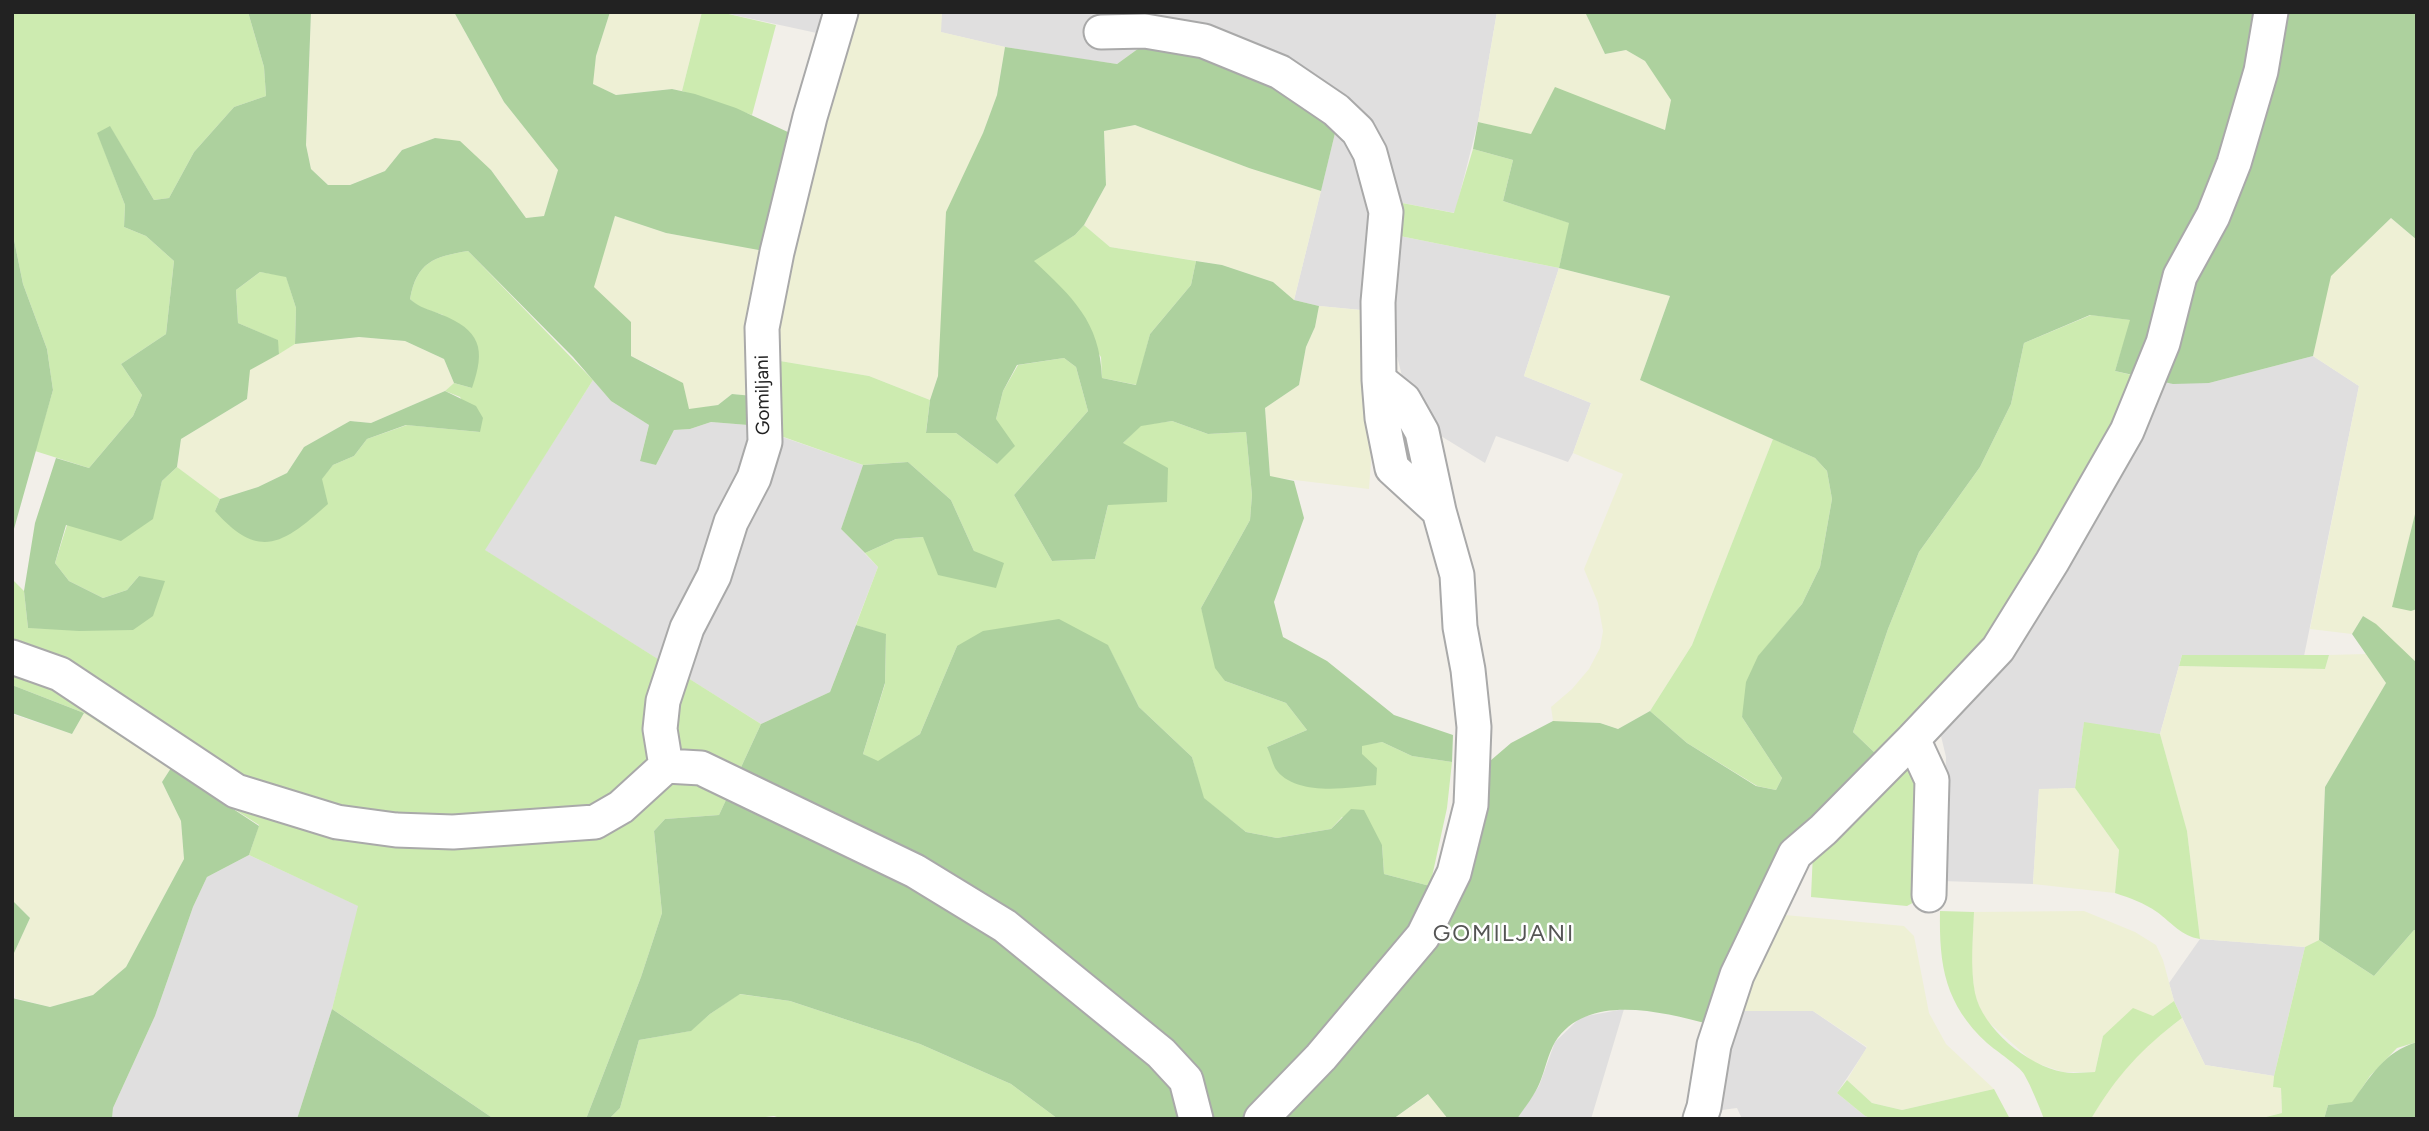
<!DOCTYPE html>
<html>
<head>
<meta charset="utf-8">
<style>
	body { margin:0 }
	#map { position:relative; width:2429px; height:1131px; overflow:hidden; background:#f2efe9; font-family:Figtree,sans-serif }
	canvas { display:block }
	.frame { position:absolute; inset:0; border:14px solid #222; pointer-events:none }
</style>
</head>
<body>
<div id="map">
<canvas width="2429" height="1131"></canvas>
<div class="frame"></div>
</div>
<script>
const g = document.querySelector('canvas').getContext('2d');
g.lineJoin = 'round';
function fillPath(path, color) { g.fillStyle = color; g.fill(path, 'evenodd'); }
function trace(path, color, width, dash) { g.strokeStyle = color; g.lineWidth = width; g.lineCap = dash ? 'butt' : 'round'; g.setLineDash(dash || []); g.stroke(path); }
function label(font, color, halo, rows, align = 'center') {
  g.font = font + ' Figtree,sans-serif'; g.lineWidth = 5; g.setLineDash([]); g.textBaseline = 'middle'; g.strokeStyle = halo; g.fillStyle = color; for (const [text, x, y, turn = 0] of rows) {
    g.save(); g.translate(x, y); g.rotate((+turn || 0) * Math.PI / 180); g.textAlign = isNaN(turn) ? turn : align; if (halo) g.strokeText(text, 0, 0); g.fillText(text, 0, 0); g.restore();
  }
}
const residential = new Path2D(`
	M720,12h111l-5,23z
	M942,12h555l-19,110 -23,91 -58,-11 -30,105 -6,3 -42,-4 -25,-6 43,-175 -191,-82 -29,21 -57,-8 -55,-9 -65,-15z
	M1400,236l159,32 -35,108 67,27 -18,50 -5,9 -72,-26 -11,27 -49,-30 -34,-57 -9,-36v-46z
	M2313,356l46,30 -55,270 -122,-1 -22,79 -76,-11 -9,65 -36,2 -6,94 -91,-3 4,-124 -5,-21v-9l218,-346 50,2z
	M593,380l18,21 38,24 -9,35 16,5 18,-35 16,-1 21,-7 37,3 115,40 -22,64 37,38 -48,125 -69,32 -277,-174z
	M249,855l110,51 -27,103 -35,110h-185l1,-11 42,-92 38,-109 14,-30z
	M2200,939l105,8 -31,129 -69,-11 -31,-64 -5,-18z
	M1624,1009l-33,110h-74l22,-33 16,-44 26,-25z
	M1734,1011h79l54,37 -30,45 28,23 8,3h-131l-5,-11 -23,3z`);
const farmland = new Path2D(`
	M311,12h143l50,90 54,68 -14,46 -18,2 -35,-48 -56,-32 -33,12 -17,21 -35,14h-22l-17,-16 -5,-24z
	M610,12h92l-20,79 -10,-2 -56,6 -24,-11 4,-28z
	M856,12h86l-1,20 64,15 -8,48 -14,38 -45,243 -8,24 -61,-24 -89,-15 -4,-34 42,-179z
	M1497,12h88l20,42 21,-4 19,11 27,39 -7,30 -110,-42 -24,47 -53,-13z
	M1135,125l114,43 72,23 -27,109 -21,-18 -51,-17 -112,-18 -26,-22 22,-40 -2,-54z
	M615,216l51,17 98,18 -11,145 -21,-2 -14,11 -29,5 -27,-39 -31,-15 -38,-69z
	M2391,218l26,22v266l-11,47 5,58 6,-2v54l-54,-47 -11,18 -42,-5 49,-243 -46,-30 17,-80z
	M1559,268l111,28 -30,84 133,59 -81,206 -42,66 -32,18 -18,-6 -47,-2 -2,-14 21,-18 17,-20 11,-21 3,-17 -5,-28 -14,-34 39,-95 -50,-21 18,-50 -67,-27z
	M1319,306l42,4 3,81 7,70 -2,28 -99,-12 -5,-69 34,-23 7,-38 9,-20z
	M359,337l46,4 39,18 10,24 -9,8 -74,32 -21,-2 -46,26 -17,26 -29,14 -38,12 -43,-32 4,-28 66,-40 2,-29 46,-26z
	M2366,654l20,29 -61,104 -6,153 -14,7 -105,-8 -13,-107 -27,-98 19,-68 146,3 4,-14z
	M84,713l87,55 -9,14 19,39 3,38 -58,108 -33,28 -43,12 -35,-9 -1,-45 16,-35 -18,-18v-186l60,20z
	M2075,788l44,62 -4,43 -82,-9 6,-95z
	M2084,911l51,21 21,13 7,15 11,41 -21,15 -50,20 -8,36h-32l-30,-10 -50,-45 -8,-22 -4,-30 3,-53z
	M1774,914l130,12 10,10 15,77 17,31 48,45 -92,21 -30,-7 -25,-23 20,-33 -54,-36h-79z
	M2182,1018l23,47 69,11 -1,11 8,1 1,25 -24,6h-167l14,-25 35,-43z
	M1429,1094l19,25h-55z`);
const grass = new Path2D(`
	M12,12h236l16,55 2,29 -32,11 -40,45 -25,46 -15,2 -44,-73 -12,7 27,71 -1,22 22,9 28,25 -8,73 -45,30 21,31 -9,21 -44,52 -54,-17 18,-61 -6,-41 -24,-65 -11,-54z
	M702,12h18l56,13 -24,90 -70,-24z
	M1473,149l40,11 -10,41 67,22 -11,45 -159,-32 -3,-34 57,11z
	M1084,225l26,22 86,14 -5,24 -41,49 -13,51 -35,-7 -1,-21 -68,-97 42,-25z
	M468,251l125,129 -108,170 276,174 -42,91 -54,4 -11,12 8,82 -21,64 -55,142h-92l-162,-110 26,-103 -109,-51 10,-30 -175,-112 -72,-28v-106l12,12 4,37 105,2 6,-54 -12,14 -24,8 -34,-17 -14,-18 12,-38 85,-6 10,-38 15,-14 43,32 -5,12 106,-32 12,-14 21,-9 13,-17 40,-14 73,7 -20,-35 -15,-6 9,-8 18,5 -29,-73 -24,-8 -9,-8c7,-37 23,-42 58,-48z
	M260,272l26,4 10,32 -1,36 -16,10 -2,-14 -39,-17 -2,-33z
	M2091,315l40,5 -16,51 21,5 -21,52 -129,213 -110,113 -23,-22 35,-103 31,-77 61,-85 31,-63 13,-61z
	M1064,358l12,9 12,44 -74,84 38,66 43,-2 28,-116 18,-18 31,-4 36,13 38,-2 6,63 -2,25 -49,88 24,73 61,22 21,27 -40,17 95,7v-9l20,-3 30,14 40,6 -5,46 -17,78 -46,-12 -2,-29 -40,-28 -11,12 -54,9 -31,-6 -43,-34 -11,-41 -53,-50 -31,-61h-151l-37,88 -42,28 -15,-8 22,-70 1,-49 -30,-10 22,-58 -13,-14 31,-14 27,-2 51,14 -23,-51 -43,-38 -45,3 -88,-31 5,-73 89,15 61,24 -4,32 30,1 41,31 -1,-45 7,-28 15,-26z
	M1773,439l42,19 12,13 5,28 -12,68 -18,37 -44,53 -16,60 40,61 -6,12 -19,-4 -70,-43 -37,-32 42,-66z
	M2182,655h147l-4,14 -146,-3z
	M2084,722l76,12 27,97 13,108c-19,-3 -28,-16 -43,-27 -13,-9 -27,-14 -42,-19l4,-43 -44,-62z
	M1902,760l18,21 -2,119 -11,6 -96,-9 2,-45z
	M1940,911l34,1c-1,27 -4,54 1,81 7,35 53,73 88,79 10,2 22,0 32,0l8,-36 30,-28 20,8 21,-15 8,17c-41,31 -65,57 -91,101h-47c-6,-15 -12,-31 -20,-45 -5,-8 -28,-23 -37,-31 -42,-39 -48,-77 -47,-132z
	M2414,930l3,1v111l-20,6 -27,28 -18,27 -24,2 -4,14h-66l24,-6 -1,-25 -8,-1 1,-11 31,-129 14,-7 55,36z
	M739,994l51,7 130,43 91,40 47,35h-275l-9,-3 -25,3h-140l11,-11 19,-68 51,-9 20,-17z
	M1847,1080l25,23 30,7 92,-21 16,30h-137l-8,-3 -28,-23z`);
const forest = new Path2D(`
	M248,12h63l-5,133 5,24 17,16h22l35,-14 17,-21 33,-12 25,3 31,29 35,48 18,-2 14,-46 -54,-68 -50,-90h156l-14,44 -3,28 23,11 56,-6 23,5 41,14 54,25 -26,118 -98,-18 -51,-17 -21,71 37,35v34l52,27 6,26 29,-4 14,-11 21,2 -5,29 -37,-3 -21,7 -16,1 -18,35 -16,-4 9,-36 -38,-24 -38,-44 -105,-106c-35,6 -51,11 -58,48 10,9 18,10 30,15 41,16 46,35 32,74l-18,-5 -10,-24 -39,-18 -46,-4 -64,7 1,-36 -10,-31 -26,-5 -24,18 2,33 40,17 1,14 -29,16 -3,29 -66,40 -4,28 -15,14 -9,38 -32,22 -55,-16 -11,38 14,18 34,17 24,-8 12,-14 26,5 -12,35 -20,14 -54,1 -51,-3 -4,-37 11,-68 21,-65 33,10 44,-52 9,-21 -21,-31 45,-30 8,-73 -28,-25 -22,-9 1,-22 -28,-72 13,-7 44,74 15,-2 25,-46 40,-45 32,-11 -2,-29z
	M1585,12h832v228l-26,-22 -60,58 -18,80 -104,27 -36,1 -58,-13 15,-51 -40,-5 -66,28 -13,61 -31,63 -61,85 -31,77 -35,103 23,22 -167,270c-47,-12 -122,-32 -154,18 -7,12 -10,28 -15,40 -5,13 -15,25 -23,37h-69l-20,-25 -35,25h-335l-47,-35 -91,-40 -130,-43 -50,-7 -30,20 -19,17 -52,9 -19,68 -11,11h-23l55,-142 21,-64 -8,-82 11,-12 54,-4 42,-91 69,-32 26,-67 30,9 -1,49 -22,71 15,7 42,-27 37,-88 26,-15 76,-12 49,26 31,62 53,50 12,41 42,34 31,6 54,-9 20,-20 13,1 18,35 2,29 46,12 60,-125 21,-18 42,-22 47,2 18,6 32,-18 37,32 69,43 20,4 6,-12 -40,-61 4,-35 12,-26 44,-52 18,-37 12,-68 -5,-28 -12,-13 -175,-78 30,-84 -111,-28 10,-45 -66,-22 10,-41 -40,-11 5,-27 53,12 24,-47 110,43 6,-30 -26,-39 -19,-11 -21,4z
	M1146,43l49,8 75,34 67,40 -16,66 -72,-23 -114,-43 -31,6 2,54 -22,40 -9,10 -41,26c38,36 66,60 68,117l34,7 14,-51 41,-49 5,-24 26,4 51,17 21,18 25,6 -4,21 -9,20 -7,38 -34,23 5,68 24,5 10,37 -30,84 9,35 44,24 67,54 59,20 -1,27 -40,-6 -30,-14 -20,4v8l15,14 -1,17c-29,3 -82,12 -101,-17 -3,-6 -5,-15 -8,-21l40,-17 -21,-27 -61,-22 -10,-13 -14,-60 49,-88 2,-25 -6,-63 -38,2 -36,-13 -31,5 -18,17 45,25 -1,34 -59,3 -13,54 -43,2 -38,-66 74,-84 -12,-44 -12,-9 -47,7 -14,26 -7,28 19,27 -18,18 -41,-31h-30l4,-33 8,-24 8,-164 37,-79 14,-38 8,-48 112,17z
	M12,230l11,54 24,65 6,41 -41,146z
	M445,391l31,15 7,12 -3,14 -74,-7 -39,14 -13,17 -21,9 -11,14 6,25c-44,39 -68,58 -113,7l5,-12 38,-12 29,-14 17,-26 46,-26 21,2z
	M908,462l43,38 23,51 30,12 -8,25 -58,-13 -15,-38 -27,2 -31,14 -24,-24 22,-64z
	M2417,506v103l-6,2 -19,-4z
	M2363,616l13,8 41,39v268l-3,-1 -40,46 -55,-36 6,-153 61,-104 -34,-49z
	M12,685l72,28 -12,21 -60,-21z
	M171,768l88,58 -10,29 -42,22 -14,30 -38,109 -42,92 -1,11h-100v-121l38,9 43,-12 33,-28 58,-108 -3,-38 -19,-39z
	M12,900l18,18 -16,35 -2,-1z
	M332,1009l162,110h-197z
	M2417,1042v77h-93l4,-14 24,-3c19,-26 32,-50 65,-60z`);
const minor = new Path2D(`
	M1101,32l44,-1 59,10 76,31 56,38 22,21 12,22 16,59 -8,90 1,78 3,38 10,50 47,43 18,64 3,52 8,43 6,57 -3,78 -17,68 -31,63 -102,121 -60,62
	M1379,380l25,20 18,32 17,79
	M12,657l48,17 176,117 101,31 59,8 57,2 142,-10 26,-15 45,-41 35,2 214,103 90,55 156,127 25,27 10,39
	M1913,739l19,41 -3,115
	M666,766l-6,-37 3,-28 24,-73 27,-52 17,-54 23,-44 11,-36 -3,-114 15,-76 33,-135 31,-105
	M1700,1119l4,-12 10,-62 23,-70 58,-121 28,-24 90,-91 85,-90 54,-87 75,-131 36,-88 17,-67 33,-60 21,-53 27,-92 10,-59`);
const streetNames = [
	["Gomiljani",763,395,-91]
];
const quarterNames = [
	["GOMILJANI",1504,934]
];
fillPath(residential, '#e0dfdf');
fillPath(farmland, '#eef0d5');
fillPath(grass, '#cdebb0');
fillPath(forest, '#add19e');
trace(minor, '#a9a9a9', 37);
trace(minor, '#fff', 33);
label('19px', '#222', '#fff', streetNames);
g.letterSpacing = '2px';
label('23px', '#555', '#fff', quarterNames);
g.letterSpacing = '0px';
</script>
</body>
</html>
